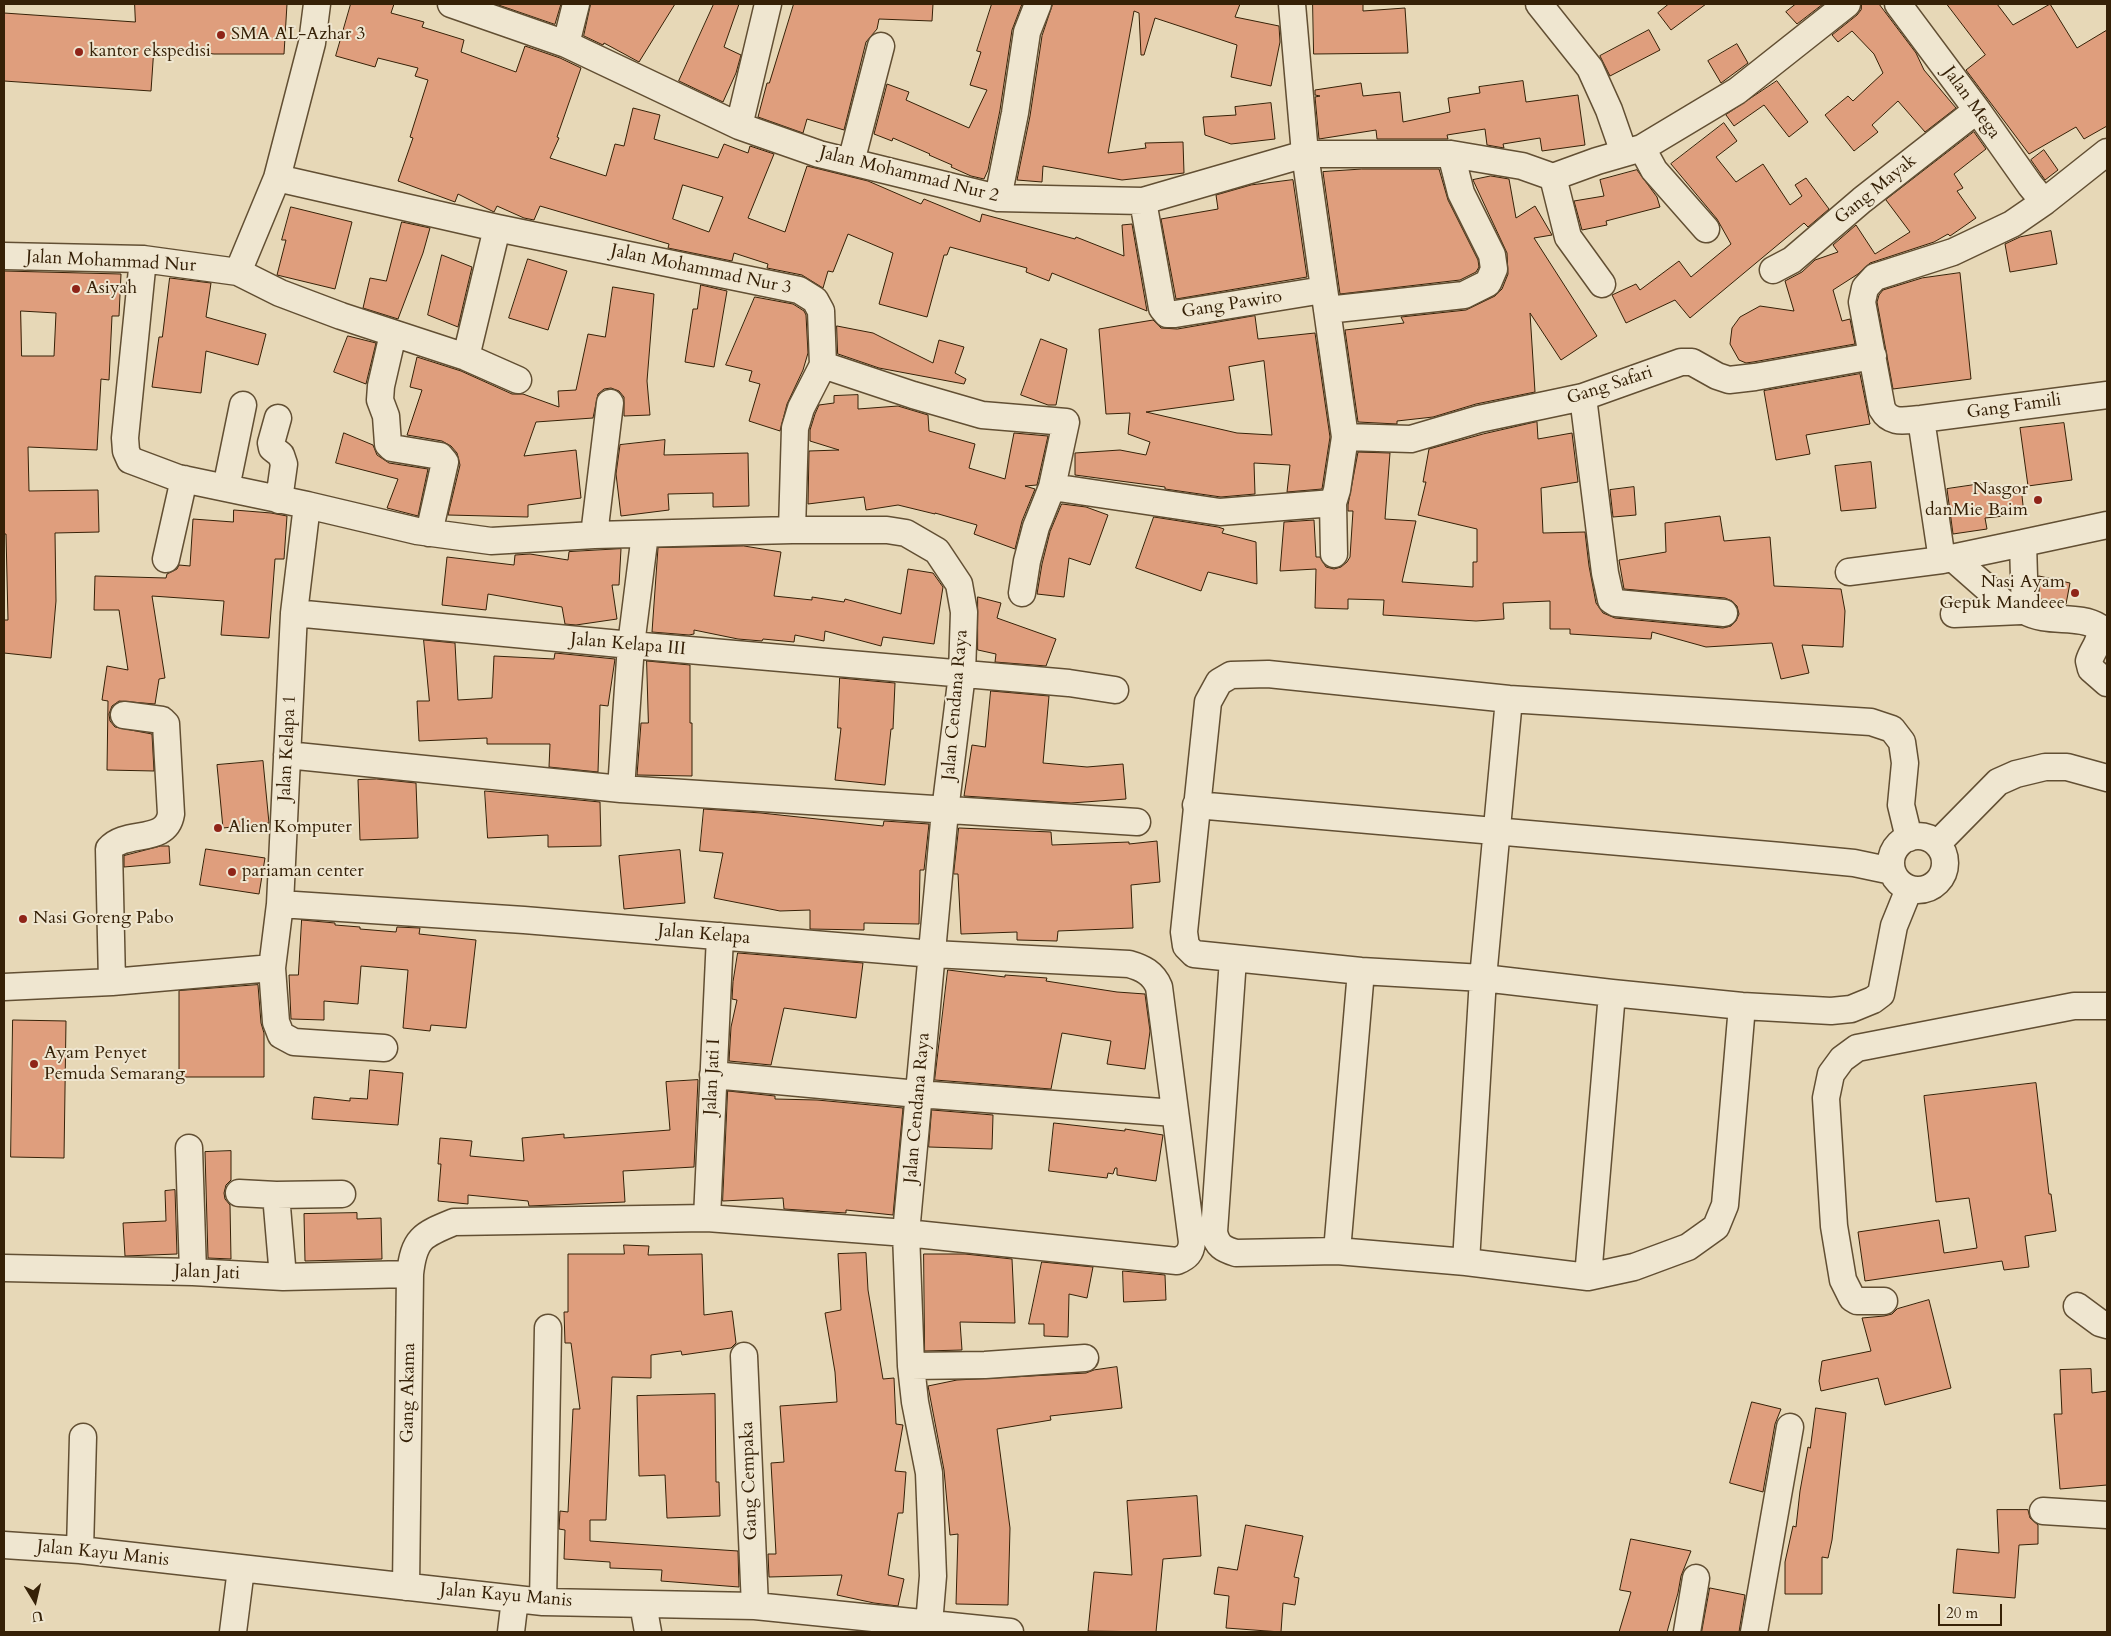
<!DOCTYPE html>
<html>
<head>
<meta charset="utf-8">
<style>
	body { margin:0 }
	#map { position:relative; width:2111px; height:1636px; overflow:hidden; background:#e7d8b7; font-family:Cardo,serif }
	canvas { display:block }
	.frame { position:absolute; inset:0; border:5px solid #362107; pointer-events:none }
	.north { position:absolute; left:10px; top:1576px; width:50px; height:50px; -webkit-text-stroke:4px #efe6d0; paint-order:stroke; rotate:171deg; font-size:14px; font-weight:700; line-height:20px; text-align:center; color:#362107 }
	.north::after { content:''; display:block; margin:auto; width:18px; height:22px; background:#362107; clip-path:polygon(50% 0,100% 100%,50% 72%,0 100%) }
	.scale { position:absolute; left:1938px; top:1604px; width:64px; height:22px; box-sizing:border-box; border:2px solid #362107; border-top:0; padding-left:6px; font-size:15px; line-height:18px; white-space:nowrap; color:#362107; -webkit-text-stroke:4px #efe6d0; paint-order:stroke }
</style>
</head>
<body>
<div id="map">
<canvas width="2111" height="1636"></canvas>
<div class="frame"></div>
<div class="north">U</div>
<div class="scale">20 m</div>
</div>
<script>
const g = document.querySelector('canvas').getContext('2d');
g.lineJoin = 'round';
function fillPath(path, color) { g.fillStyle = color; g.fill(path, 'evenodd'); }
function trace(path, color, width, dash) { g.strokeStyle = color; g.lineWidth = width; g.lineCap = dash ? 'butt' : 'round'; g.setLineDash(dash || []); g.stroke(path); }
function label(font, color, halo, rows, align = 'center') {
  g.font = font + ' Cardo,serif'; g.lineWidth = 4; g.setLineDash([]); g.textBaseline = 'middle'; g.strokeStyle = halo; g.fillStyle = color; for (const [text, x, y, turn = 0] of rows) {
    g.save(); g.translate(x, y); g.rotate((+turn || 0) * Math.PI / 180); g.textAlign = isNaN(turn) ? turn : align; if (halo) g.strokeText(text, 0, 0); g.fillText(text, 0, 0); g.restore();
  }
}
const building = new Path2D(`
	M135,4h152l-3,50h-70l-60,-7 -3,44 -147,-10v-68l131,9z
	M351,4h43l-3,9 33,9 -2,5 42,13 -3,12 55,20 9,-26 35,12 21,10 -24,69 2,1 -9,20 56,18 9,-32 9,2 9,-38 27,7 -6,24 64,19 6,-14 24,9 2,-7 24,8 -26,64 37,14 22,-66 61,15 53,23 3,-5 56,23 2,-8 93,25 1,-2 48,19 -2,-31 10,-1 15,87 -95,-38 -3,8 -23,-9 1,-4 -77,-21 -3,8h-3l-17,62 -48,-13 14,-51 -45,-19 -15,38 -5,-1 -5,17 -21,-13 -35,-7 1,-4 -34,-11 -2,8 -64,-13 1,-4 -129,-38 -6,14 -10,-2 -27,-12 -3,6 -36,-18 -3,8 -57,-21 15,-43 -3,-1 18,-57 -13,-4 3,-8 -40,-10 -3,9 -39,-11zM683,185l40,12 -14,35 -36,-13z
	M496,4h65l-6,20z
	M591,4h84l-36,58 -35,-19 -1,2 -19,-9z
	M714,4h25l-15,43 17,8 -5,18 -13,29 -44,-21z
	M794,4h139l-1,17 -53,-2 -2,10 -11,13 -22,88 -37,-11 -4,14 -45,-16 9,-34h2z
	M992,4h30l-10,26 -12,80 -12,60 -4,9 -13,-3 -20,-9 1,-2 -23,-10 1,-1 -37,-16 -1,3 -18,-7 13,-50 22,8 -3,8 63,28 18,-38 -17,-5 11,-33 -4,-1z
	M1053,4h187l-5,13 44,9 1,16 -9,44 -40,-9 6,-32 -82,-27 -11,37h-3l-2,-42 -5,-2 -26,142 38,-5 -1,-5 38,-1 1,31 -62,7 -79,-14 -1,16 -25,-2 13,-64 12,-80z
	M1313,4h50v7l42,-3 3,45 -94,1z
	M1669,4h37l-35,26 -13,-17z
	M1796,4h27l-26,20 -11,-12z
	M1862,4h17l37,49 8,17 32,38 -31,24 -27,-31 -26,24 6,7 -24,19 -29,-36 23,-19 5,5 30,-28 -9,-19 -22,-23 -14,11 -6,-7 25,-20 4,-5z
	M1947,4h50l16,21 37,-21 27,44 30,-18v96l-23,13 -8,-12 -47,27 -63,-84 19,-15z
	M1649,30l11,20 -50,26 -10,-20z
	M1737,44l11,19 -27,20 -13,-22z
	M1523,81l3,21 52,-7 7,50 -43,6 -2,-13 -37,6 1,4 -17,-3 -2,-16 -38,6 1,4h-71l-1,-9 -57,9 -4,-42 5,-1 -5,-1v-5l46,-7 2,13 37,-4 3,30 47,-10 -2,-14 32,-5 -1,-6z
	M1777,81l31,41 -19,15 -25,-32 -30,21 -8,-11z
	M1271,103l4,36 -44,5 -26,-9 -2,-18 33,-2 -1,-8z
	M1724,123l13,18 -21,16 20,25 27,-18 27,41 12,-9 -7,-11 11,-7 23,31 -21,18 -4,-4 -114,95 -15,-18 -49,23 -14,-28 24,-11 4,6 39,-29 12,16 40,-33 -14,-25 -46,-55z
	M1974,132l12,17 -32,25 9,14 -6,3 19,27 -26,18 -2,-2 -14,8 -64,21 -12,11 -25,16 9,31 8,-2 5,25 -102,18 -7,1 -7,-3 -9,-16 2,-16 8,-11 20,-11 34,5 -9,-30 17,-9 13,-12 23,-8 -5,-7 23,-20 19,29 35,-22 -24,-32z
	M2044,150l14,20 -13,10 -14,-20z
	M1362,169h77l9,31 30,60 1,7 -3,5 -16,8 -120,14 -17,-122z
	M1637,170l20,27 3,10 -54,14 1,4 -25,5 -8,-29 30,-5 -4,-16z
	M1491,176l18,3 7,39 19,-12 17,29 -18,3 63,98 -36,24 -31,-47 5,79 -59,12 -43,13 -36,4v3l-39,-2 -13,-92 59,-7 -3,-6 65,-7 29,-14 7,-7 6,-15 -1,-21 -34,-73z
	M1293,180l14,97 -131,22 -15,-80 57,-10 -2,-14 35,-10z
	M291,207l61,15 -17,67 -58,-14 9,-35h-4z
	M402,222l28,6 -7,25 -25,66 -35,-11 7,-30 16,3z
	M2051,231l6,33 -47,8 -5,-28 15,-7z
	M442,255l30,12 -14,60 -30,-12z
	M528,259l39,12 -19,59 -39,-12z
	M4,271l117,3 -2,42h-7l-3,64 -8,-1 -4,71 -69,-3 1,44 69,-1 1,42 -44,1 1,68 -5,57 -47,-5v-33h4l-2,-86h-2zM21,311l35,2 -2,43h-32z
	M1960,273l11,106 -78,10 -16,-87 2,-7 4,-5 39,-12z
	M170,278l41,5 -5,34 60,17 -8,31 -52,-14 -5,42 -49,-6 7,-50h3z
	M701,285l26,6 -13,76 -29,-5 8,-53h4z
	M613,287l41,7 -7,87 3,34 -26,1v-19l-5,-6 -8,-3 -7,1 -6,5 -5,24 -57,4 -12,34 52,-6 5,48 -53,7v12l-80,-2 12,-50 -3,-12 -6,-7 -9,-5 -35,-6 15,-45 -12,-3 7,-30 44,14 51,23h11l36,13 -1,-16 18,-1 12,-56 17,3z
	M755,297l38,7 11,7 2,4 2,38 -5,17 -16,34 -7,27 -31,-10 11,-37 -11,-3 3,-10 -26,-6z
	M1255,316l3,23 57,-6 15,104 -8,52 -35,3 3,-27 -36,-2 1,31 -34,3 -56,-8v-2l-90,-12v-22l45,-3 26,5 4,-13 -22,-8 2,-21 -24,1 -7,-85 54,-9 8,8 16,1zM1264,361l8,74 -35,-2 -91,-21 88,-12 -5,-33z
	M837,326l36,7 60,30 6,-23 25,7 -9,26 11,6 -2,5 -85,-16 -41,-14z
	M348,336l28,7 -10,41 -32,-12z
	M1041,339l26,10 -11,56h-8l-27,-10z
	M1860,374l10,50 -64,11 4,19 -34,6 -12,-69z
	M858,395v14l40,-3 30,9 1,16 46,13 -6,24 36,11 9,-46 34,3 -11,49 -12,1 10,3 -13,32 -7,28 -41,-15 3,-9 -42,-12v1l-37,-9 -32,5 -2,-13 -56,7 1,-53 30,-1 -29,-9v-11l5,-16 4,-9 15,-2v-7z
	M1537,422l1,17 34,-6 6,49 -37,6 2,45 42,-1 4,34 7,37 7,10 12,5 108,10 8,-2 5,-5 3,-7 -2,-8 -5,-5 -7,-3 -101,-9 -5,-29 47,-8 -1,-29 55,-7 4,25 46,-4 4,49 67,3 4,22 -2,36 -41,-2 7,28 -28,6 -9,-36 -66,4 -54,-15 -1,7 -81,-5v-5h-20v-28l-47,2 1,16 -28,2 -93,-6 1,-15 -36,-1v10l-33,-1 1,-39 -36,2 4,-49 30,-2 2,37h4l6,10 8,2 7,-2 6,-5 3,-5 3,-46h-5v-6l10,-53 32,1 -5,66 31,2 -14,61 71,5v-25h4v-33l-59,-14 8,-33h-3l6,-33 54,-15z
	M2064,423l8,57 -44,6 -8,-58z
	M344,433l29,12 4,10 12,8 39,6 -10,47 -31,-8 11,-29 -62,-16z
	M665,440l-1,15 84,-2 1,53 -36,1v-14l-45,1 1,16 -48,6 -5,-42 4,-29z
	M1871,462l5,46 -35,3 -6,-45z
	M1981,484l1,8 39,-5 3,27 -39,4 2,11 -34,5 -6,-45z
	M1634,487l2,28 -23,2 -3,-27z
	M1062,504l24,3 22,8 -18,50 -21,-7 -5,39 -27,-3 5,-30 8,-32z
	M234,510l37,3 16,3 -3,43h-9l-6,79 -48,-3 3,-34 -72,-5 13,82 -6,1 -4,25 -36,-3 -7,5 -3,8 1,7 5,6 37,7 2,37 -47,-1 1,-69 -6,-1 5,-34 21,4 -9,-60h-25l1,-34 71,2 1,-4 10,-5 2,-4 11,1 3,-47 40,3z
	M1154,517l64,10 6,2 -2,4 34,9 1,42 -49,-12 -7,19 -65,-23z
	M744,546l37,6 -7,44 38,4v-3l32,5 1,-3 56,15 7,-45 25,4 10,14 -9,57 -51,-7 -2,9 -56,-15 -1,10 -29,-6 -1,7 -31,-3 -1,2 -24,-2 -44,-9v4l-5,1 -37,-3 6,-84z
	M621,549l-2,36h-7l5,34 -41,6 -11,-1 -3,-17 -74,-13 -2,16 -44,-5 5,-48 67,8 1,-10 15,-1 38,6 1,-8z
	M2039,576l31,7 -4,21 -26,-5z
	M978,597l23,6 -4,15 59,21 -10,27 -51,-4 1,-8 -18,-4z
	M424,640l31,3 3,57 34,-2 2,-42 60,3 1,-6 60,6 -7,47 -8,-1 -2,67 -49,-5 1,-23h-63v-6l-68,3 -2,-40h12z
	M647,661l43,4v58h2v53l-55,-1 4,-52h7z
	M840,678l55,5 -2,46h-2l-6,56 -50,-5 6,-52h-3z
	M991,691l58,5 -6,67 44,4 36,-3 3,35 -55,4 -107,-7 8,-51 13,2z
	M263,761l6,62 -46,5 -6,-63z
	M377,779l39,4 2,55 -58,2 -2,-60z
	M485,791l115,11 1,44 -53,1v-12l-60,3z
	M704,809l57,4 122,13 1,-5 45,3 -5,46h-4l-1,54 -55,-1v7l-54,-1v-19l-30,1 -66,-13 9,-45 -23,-2z
	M959,828l92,4 1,13 77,-3v2l28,-3 3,41 -29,3 2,43 -75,3 -1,10 -40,-1v-8l-56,2 -3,-60h-4z
	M161,846h8l1,17 -46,4v-11z
	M206,849l59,9 -6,36 -59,-9z
	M680,850l5,53 -61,6 -5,-53z
	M302,920l33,3v2l25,2v2l36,3 1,-5 23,1 -1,6 57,6 -10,88 -35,-3 -1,6 -27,-3 5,-58 -47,-4 -3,38 -34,-3v19l-33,-1 -2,-44h9z
	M738,953l125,10 -7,55 -72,-10 -13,57 -42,-4 2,-34 6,-27 -5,-1 1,-17z
	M948,970l57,7v-2l42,3 -1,3 71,11 28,2 5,37 -5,38 -38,-5 4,-23 -49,-8 -11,56 -116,-9z
	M258,985l3,38 3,10v44h-85v-86z
	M13,1020l53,1 -2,137 -53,-1z
	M370,1070l33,3 -5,52 -86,-6 2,-22 36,4v-3l17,1z
	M698,1080l-4,87 -71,4 2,31 -96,4 -1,-5 -60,-6v9l-30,-3 3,-37h-3l2,-26 32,3 -2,15 54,5 -2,-23 42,-4v4l106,-8 -4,-48z
	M2036,1083l13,111h2l5,37 -31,5 4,31 -25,3 -2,-9 -137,20 -7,-49 81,-12 5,33 33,-5 -8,-50 -33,4 -12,-106z
	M728,1091l47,5v3l42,1 86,8 -10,107 -47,-5v3l-62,-4 -1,-11 -60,3z
	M932,1110l61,5 -1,34 -63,-2z
	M1054,1123l71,8v-2l38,6 -7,46 -39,-6v-7h-2l-2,6 -5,-1 -1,5 -58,-7z
	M231,1151v29l-5,5 -2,8 1,6 5,6 1,54 -23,-1 -3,-106z
	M175,1190l2,64 -52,2 -2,-33 43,-2 -1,-30z
	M357,1213v6l24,-1 1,41 -77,2 -1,-47z
	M624,1245l25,1 -1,9 54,-1 2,61 28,-4 4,32 -5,5 -49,7 -1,-4 -30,4v23l-39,-1 -6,143h-16v21l148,10 1,36 -78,-6 1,-11 -52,-2v-6l-46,-3 1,-29 -6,-1 1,-18 8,1 5,-103h7l-9,-66h-6l-1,-31h4v-58h56z
	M866,1253l2,37 15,89 11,-1 2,46 7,1 -8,46 11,1 -3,41h-5l-10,62 16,4 -6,27 -24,-3 -37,-8 5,-20 -73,2 -1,-23h8l-5,-91 13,-1 -4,-56 57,-4 -2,-30 -10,-59 16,-3 -3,-56z
	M924,1254h41l47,5 3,64 -55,-1 2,28 -37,1z
	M1042,1262l51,5 -6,31 -18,-4 -1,43 -24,-1v-12h-15z
	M1123,1271l42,4 1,25 -42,2z
	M1929,1300l22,88 -66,17 -7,-27 -57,13 -2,-10 3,-20 49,-10 -9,-33 22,-2 8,-2 5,-5z
	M1117,1367l5,41 -72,8 1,4 -54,9 13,99 -2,77 -52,-1 2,-70 -8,1 -6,-65 -16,-84 29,-6 129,-7 8,-3z
	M2091,1369l1,24 15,-2v94l-47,4 -6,-75h8l-2,-44z
	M715,1394l1,88h3l1,34 -53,2 -2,-43 -26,1 -2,-80z
	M1752,1402l29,7 -6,15 -12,68 -33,-9z
	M1816,1408l30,5 -14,127 -4,18 -6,-1v37h-37v-32l8,-36 3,1 4,-36 8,-44 2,1z
	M1197,1496l4,60 -38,3 -7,73 -68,-1 6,-59 38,3 -5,-74z
	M2028,1510l2,8 8,7v19l-19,1 -4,53 -62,-5 4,-44 42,4 -2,-43z
	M1246,1525l57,11 -9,41 5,1 -4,27 -12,-2 -2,29 -55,-4 3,-32 -15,-2 4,-27 19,3z
	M1631,1539l60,12 -10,25 -3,17 -11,39h-48l12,-40 -11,-2z
	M1710,1588l35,7 -6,37h-37z`);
const minor = new Path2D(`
	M451,4l115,40 173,82 80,28 179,44 145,3 162,-47h146l71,12 31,11 44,-16 45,-13 95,-57 110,-87
	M1539,4l51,64 19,42 15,43
	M1898,4l79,106 53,75 14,17
	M566,44l10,-40
	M739,126l29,-122
	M1642,148l12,22 52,59
	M2107,152l-63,50 -32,22 -59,28 -78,25 -10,11 -3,14 20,107c9,16 23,11 39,10l186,-24
	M851,162l30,-116
	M1553,177l15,60 34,47
	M277,178l220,50 302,62 16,10 6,11 2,54
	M998,198l17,-85 12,-81 11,-28
	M1143,201l19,107 5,6h8l148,-24
	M4,256l139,3 95,13 39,-94 35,-135 5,-39
	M1773,270l19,-10 70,-60 115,-90
	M238,272l42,21 61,23 125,41 52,23
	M1327,310l137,-15 24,-12 6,-14 -2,-14 -31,-62 -10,-39
	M393,334l-12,52 -1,14 6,16 2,28 4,4 48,8 5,6 -16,71
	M466,357l31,-129
	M823,365l90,30 69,20 84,7 -14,65 -16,40 -9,34 -5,32
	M1583,397l22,176 6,27 5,3 108,10
	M278,418l-7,25 1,5 9,7 3,9 -5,36
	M1921,419l21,141 81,-17
	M1345,437l66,2 68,-20 104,-22 98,-35h11l25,14 12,4 26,-3 118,-21
	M1052,487l168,25 113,-9 4,-13 8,-53 -40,-283 -13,-150
	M226,488l17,-83
	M1333,503l1,51
	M307,505l110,26 74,10 103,-6 198,-5h95l19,3 31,18 22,33 5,28 -2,62 -17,137 -39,422 5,133 4,36 14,71 4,103 -4,48
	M2107,525l-84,18 2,68c22,13 53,3 74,16 3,15 -6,21 -10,34l2,8 16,14
	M792,530l3,-102 6,-20 22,-43
	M594,535l16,-132
	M166,559l18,-80
	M1954,559l59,52
	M1849,572l93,-12
	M294,613l337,32 438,38 46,7
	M1954,614l67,-3
	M287,755l334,34 516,33
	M621,789l10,-144 14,-111
	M1196,805l585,51 73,7 38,8
	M1891 863a27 27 0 1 1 54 0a27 27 0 1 1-54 0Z
	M1937,844l61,-62 18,-8 29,-7h22l40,11
	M1909,889l-15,37 -13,68 -8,6 -22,9 -20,2 -89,-5 -130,-13 -129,-15 -122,-7 -167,-17 -8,-8 -2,-14 24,-230 11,-20 12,-7 37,-1 241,25 362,23 21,7 10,13 3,21 -4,42 8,33
	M280,904l244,16 409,34 196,10c14,4 24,9 30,23l33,255c-1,11 -5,15 -15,19l-271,-28 -199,-15 -253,4c-32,13 -40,16 -44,52l-4,313
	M1233,959l-19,273c3,14 9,17 22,21l101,-2 129,11 122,15 46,-10 54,-20 28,-20 9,-22 17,-199
	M272,968l4,54 5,13 13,7 90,6
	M112,982l-3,-133c17,-20 57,-4 62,-35l-5,-90 -4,-4 -38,-5
	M4,987l108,-5 160,-14 8,-64 14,-291 13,-108 -129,-27 -48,-18 -4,-9 -1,-13 18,-179
	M713,1075l205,19 257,19
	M189,1148l4,124
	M239,1193l37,2 7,82
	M276,1195l66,-1
	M707,1218l13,-282
	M1337,1251l24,-280
	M1466,1262l17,-284 26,-279
	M4,1268l189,4 90,5 127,-3
	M1588,1277l24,-284
	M1884,1301h-27l-5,-3 -9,-18 -9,-54 -8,-128 5,-24 11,-15 15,-11 217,-42h33
	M2077,1306l23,17 7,2
	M744,1356l11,250
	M911,1366l74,-1 100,-7
	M2043,1511l64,4
	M4,1545l76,5 463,52 212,4 255,26
	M80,1550l3,-113
	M543,1602l5,-274
	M643,1604l5,28
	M233,1632l8,-63
	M511,1632l4,-33
	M1687,1632l9,-54
	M1754,1632l36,-205`);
const markers = [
	[221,35,5,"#8f2418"],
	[79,52,5,"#8f2418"],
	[76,289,5,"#8f2418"],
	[2038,500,5,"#8f2418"],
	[2075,593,5,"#8f2418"],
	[218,828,5,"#8f2418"],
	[232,872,5,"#8f2418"],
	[23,919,5,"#8f2418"],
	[34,1064,5,"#8f2418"]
];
const poiNames = [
	["SMA AL-Azhar 3",231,35],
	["kantor ekspedisi",89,52],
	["Asiyah",86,289],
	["Nasgor",2028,490,"right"],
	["danMie Baim",2028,511,"right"],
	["Nasi Ayam",2065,583,"right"],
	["Gepuk Mandeee",2065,604,"right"],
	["Alien Komputer",228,828],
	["pariaman center",242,872],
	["Nasi Goreng Pabo",33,919],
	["Ayam Penyet",44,1054],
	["Pemuda Semarang",44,1075]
];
const streetNames = [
	["Jalan Mega",1971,103,54],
	["Jalan Mohammad Nur 2",909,175,14],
	["Gang Mayak",1876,190,-39],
	["Jalan Mohammad Nur",111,262,3],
	["Jalan Mohammad Nur 3",701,270,12],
	["Gang Pawiro",1232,305,-9],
	["Gang Safari",1610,386,-18],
	["Gang Famili",2014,407,-8],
	["Jalan Kelapa III",628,645,5],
	["Jalan Cendana Raya",956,705,-85],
	["Jalan Kelapa 1",288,748,-87],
	["Jalan Kelapa",704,935,5],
	["Jalan Jati I",713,1077,-87],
	["Jalan Cendana Raya",918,1108,-85],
	["Jalan Jati",207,1273,2],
	["Gang Akama",409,1393,-89],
	["Gang Cempaka",750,1481,-92],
	["Jalan Kayu Manis",103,1554,6],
	["Jalan Kayu Manis",506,1596,5]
];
fillPath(building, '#df9e7d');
trace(building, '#362107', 1);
trace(minor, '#624f33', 29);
trace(minor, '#efe6d0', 26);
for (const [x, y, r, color] of markers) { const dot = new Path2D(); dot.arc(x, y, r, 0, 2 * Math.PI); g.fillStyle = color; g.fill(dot); trace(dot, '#efe6d0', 2); }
label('18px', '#362107', '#efe6d0', poiNames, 'left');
label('18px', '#362107', '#efe6d0', streetNames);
</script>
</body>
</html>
